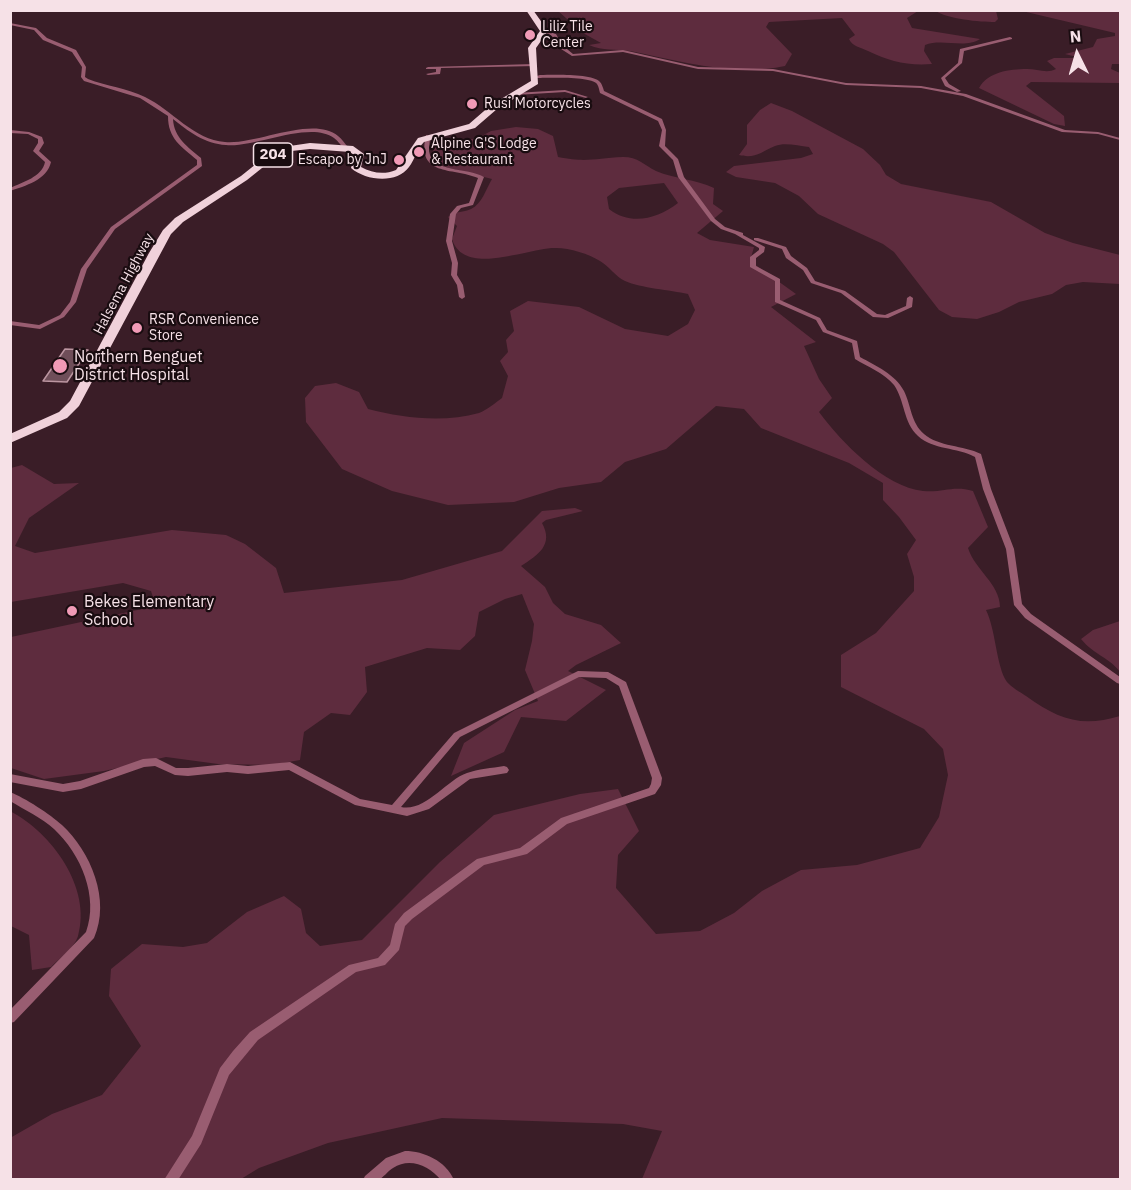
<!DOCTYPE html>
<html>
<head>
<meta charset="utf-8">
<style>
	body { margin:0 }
	#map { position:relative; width:1131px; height:1190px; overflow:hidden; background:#3a1d27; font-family:"IBM Plex Sans",sans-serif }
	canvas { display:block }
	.frame { position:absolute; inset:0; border:12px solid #f6e1e7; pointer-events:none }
	.north { position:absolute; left:1047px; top:24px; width:60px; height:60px; -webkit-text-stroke:4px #190c10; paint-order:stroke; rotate:355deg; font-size:16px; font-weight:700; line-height:24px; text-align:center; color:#f6e1e7 }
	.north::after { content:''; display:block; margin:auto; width:21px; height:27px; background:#f6e1e7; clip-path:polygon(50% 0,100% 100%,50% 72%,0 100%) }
</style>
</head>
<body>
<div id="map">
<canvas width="1131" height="1190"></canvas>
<div class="frame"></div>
<div class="north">N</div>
</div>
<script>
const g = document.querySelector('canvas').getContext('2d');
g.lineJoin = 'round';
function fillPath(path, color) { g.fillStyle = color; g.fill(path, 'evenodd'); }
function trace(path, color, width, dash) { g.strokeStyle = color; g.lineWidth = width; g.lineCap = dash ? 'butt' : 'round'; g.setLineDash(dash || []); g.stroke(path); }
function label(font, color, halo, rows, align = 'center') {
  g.font = font + ' "IBM Plex Sans",sans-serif'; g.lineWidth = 4.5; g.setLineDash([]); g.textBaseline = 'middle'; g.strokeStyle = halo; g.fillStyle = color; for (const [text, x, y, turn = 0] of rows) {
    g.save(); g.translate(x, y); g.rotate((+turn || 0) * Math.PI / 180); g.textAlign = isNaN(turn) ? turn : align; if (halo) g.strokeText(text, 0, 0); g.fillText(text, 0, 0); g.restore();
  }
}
const green = new Path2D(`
	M558,11h360l-11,7 5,10 68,11c-15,10 -38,-1 -55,6l-1,6 8,13c-25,2 -43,-3 -64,-13 -8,-4 -15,-4 -19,-12l6,-4 -13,-17 -73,4 -3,5 26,27 -7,12c-53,11 -104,-5 -155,-15 -15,-2 -27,0 -41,-6l12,-2 -18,-10z
	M936,11h60l2,8 -3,3c-15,0 -48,-3 -59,-11z
	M1022,11h98v53h-8l-1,5 9,4v10l-89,-1 -5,4 38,30 1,10 -11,-2 -75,-36c9,-16 30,-19 48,-19 10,0 20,5 29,0l-9,-8 7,-3h27l-16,-4 28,-7 4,-8 18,-3v-3z
	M771,103l21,8 71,38 17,16 6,10 15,9 90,18 54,31 28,10 47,12v29l-37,-2 -17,3 -14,9 -33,8 -20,10 -22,7 -25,-2 -13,-7 -45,-58 -11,-8 -65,-30 -19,-18 -24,-13 -39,-6 -10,-5 8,-6 67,-8 12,-4 -4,-7c-11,-1 -24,-5 -34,-1 -14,6 -20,13 -36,9l8,-11v-19l13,-15z
	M516,127l22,2 15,7 5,21c29,6 38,1 65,0 15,0 21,8 33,14 19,8 39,8 58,17l-1,16 10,7 -26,22 13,7 44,7 -4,14 46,33 -25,13 45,35 -12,4 15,33 13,19 -13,14c22,30 66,75 104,79 20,2 30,-6 50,0l15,36 -20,21c7,22 32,36 32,59l-14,3c10,20 10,56 21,72 4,5 13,10 19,14 32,23 55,32 94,20v463h-478l20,-48 -39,-7 -181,-6 -114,25 -69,25 -18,11 -230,1 -1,-42 42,-24 50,-19 39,-49 -32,-50 2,-27 31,-25 41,3 24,-4 40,-31 37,-16 17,13 5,24 14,13 42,-6 78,-78 54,-47 86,-21 38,-5 21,42 -21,24 -2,33 40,46 44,-3 34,-18 28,-22 39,-21 56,-5 63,-17 19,-31 9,-42 -5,-26 -19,-20 -83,-42v-32l35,-22 38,-42v-14l-7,-23 9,-14 -17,-23 -16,-17v-17l-34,-20 -88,-35 -17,-19 -28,-3 -50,43 -41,13 -24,20 -42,6 -45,14 -66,3 -56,-14 -50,-22 -36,-47 -1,-24 10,-12 21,-3 23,9 9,17c35,9 75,14 111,4 8,-3 16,-10 23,-15l6,-22 -8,-15 8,-9 -2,-12 8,-9 -4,-20 18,-10 51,6 46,22 43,7 20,-12 7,-14 -7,-16c-18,-4 -47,-6 -63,-13 -9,-4 -16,-15 -25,-20 -11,-7 -30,-13 -44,-13 -27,-1 -92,30 -104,-9l5,-13 -9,-9c10,-7 14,-4 23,-8 11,-5 15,-20 21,-30l-47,-12 -15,-10 6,-12 42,-7 13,-7zM664,183l14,20c-21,16 -47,23 -69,6l-2,-12 12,-9z
	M22,465l32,19 25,-1 -50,35 -14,28 20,7 137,-23 54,5 19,9 31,24 8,25 118,-13 100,-29 40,-40 33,-3 8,3 -37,9 -4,3c12,22 -4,32 -21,43l24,21 8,16 12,11 36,11 20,18 -45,22 -8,6 38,19 -40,31 -45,-4 -17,35 -53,24 13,-33 51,-33 23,-9 -13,-31 7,-29 2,-17 -12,-30 -17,5 -26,13 -4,24 -15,14 -33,-2 -62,19 2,25 -17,23 -19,-2 -27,19 -4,28 -29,5 -53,-1 -52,-7 -62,14 -60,8 -33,-11v-131l145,-31 -5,-15 -28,-8 -112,19v-134z
	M1120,621v51c-11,-15 -26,-17 -39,-33l12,-9z
	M10,811c42,22 82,77 68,125 -3,11 -19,23 -27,31l-19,3 -3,-35 -18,-9z`);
const building = new Path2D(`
	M65,349l23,1 -21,32 -24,-1z`);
const street = new Path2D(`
	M10,10h3l-3,2z
	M10,23l26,5 11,10 29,12 10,17 -1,10 3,2c18,7 39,9 57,18 27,13 49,43 80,45 31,3 88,-27 113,-6 4,3 7,8 10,11l-5,1c-2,-3 -6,-8 -9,-10 -24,-18 -80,10 -108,7 -21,-1 -38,-14 -53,-26 1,19 15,28 28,39l1,8 -87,63 -28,40 -11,33 -12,15 -24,12 -30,-4v-4l29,4 21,-10 10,-13 11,-33 30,-42 86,-62v-5c-16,-14 -29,-21 -29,-44l-28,-18 -56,-17 -3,-4 1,-10 -10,-15 -29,-12 -9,-10 -24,-5z
	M543,30l13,4 6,11 11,9 50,-4 75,17 75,2 73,14 75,3 45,8 99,36 33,2 22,6v2l-22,-6 -36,-2 -99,-36 -42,-8 -75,-3 -73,-14 -75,-2 -75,-17 -51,4 -14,-9 -6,-11 -9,-4z
	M1010,37l2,1v1l-48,12 -2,12 -17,15 4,6 12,7 -4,1 -12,-6 -4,-8 17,-15 2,-14z
	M534,64h2v2l-95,2 -1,6 -12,1 -2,-1 10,-2v-3h-10v-1l2,-1z
	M540,75c12,0 52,-2 60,7 2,2 3,6 4,9l58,28 4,11 -1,16 13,13 6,18 31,42 10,8 18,6v2l22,12 -1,5 -8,6v8l24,13v21l40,18 7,12 30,11 3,16c16,9 35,17 44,34 7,14 7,32 20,43 15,13 39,11 57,20l10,35 23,60 8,55 9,10 89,63v7l-3,-1 -92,-65 -11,-13 -8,-56 -23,-60 -8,-32c-18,-10 -42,-7 -57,-21 -15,-14 -13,-35 -24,-51 -10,-12 -26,-18 -39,-26l-3,-16 -29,-11 -7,-12 -41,-18v-21l-25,-14v-10l9,-7v-2l-24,-14 -14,-5 -10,-8 -33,-44 -5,-17 -14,-14 3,-16 -4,-9 -58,-28c-1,-3 -1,-6 -3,-9 -5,-8 -52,-6 -62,-6l-2,-1z
	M565,90l23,7 -2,1 -21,-6 -50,3 -2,-1 2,-1z
	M10,130l19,2 13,5 2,6 -5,8 12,11c-4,18 -26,24 -41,29v-3c13,-6 32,-11 35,-26l-12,-11 5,-8v-4l-10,-5 -18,-1z
	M426,135l4,1c0,5 -1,10 -1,15 3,22 38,16 55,26l-11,28 -12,3 -5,6 -4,27 6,22 -1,12 6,10 2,12 -3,2 -3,-2 -2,-12 -6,-10 1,-12 -6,-22 4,-27 7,-8 12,-3 9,-25c-26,-11 -62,-1 -52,-43z
	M754,238h4l28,9 5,9 16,12 8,13 30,10 32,23 8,1 21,-9 1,-8 3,-2 3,2 -1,9 -24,11 -15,-1 -32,-24 -30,-10 -8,-13 -17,-12 -4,-9 -28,-9z
	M578,671l30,1 18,10 36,96 -1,7 -6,9 -88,30 -40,30 -43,11 -72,54 -7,7 -6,24 -14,15 -29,7 -98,68 -29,35 -28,69 -23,36h-14l28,-44 28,-68 13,-17 17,-19 99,-67 29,-7 12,-13 5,-21 9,-11 73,-54 43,-11 41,-30 88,-30 2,-4 1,-6 -33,-92 -13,-8 -27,-1 -119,60 -59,70c25,5 45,-27 66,-34 11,-4 25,-5 37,-7l3,1 2,3 -2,3 -37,6 -41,30 -22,7 -52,-11 -66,-35 -41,4 -21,-2 -39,4 -13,-1 -20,-9 -11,1 -63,22 -18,3 -53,-10v-8l53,10 17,-3 63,-22 13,-1 20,10h12l39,-4 21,2 42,-4 70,37 32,6 62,-72z
	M10,792c15,6 40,22 52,33 29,27 49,75 32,113l-80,84 -4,1v-13l76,-78c13,-35 -5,-78 -32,-103 -12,-11 -29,-19 -44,-28z
	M405,1151c19,0 41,10 49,29h-13c-12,-14 -31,-23 -48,-12 -5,3 -10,10 -15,12 -4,1 -11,0 -15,0l2,-4 21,-18z`);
const highway = new Path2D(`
	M526,10h7l15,21 -12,17 2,36 -41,25 -22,19 -51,14c-7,7 -9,17 -15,25 -12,17 -43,14 -58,1l3,-13 -4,-3 -40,-3 -28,3 -35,28 -64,42 -12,12 -92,172 -12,12 -57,25v-9l49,-22 11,-11 79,-148 14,-23 12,-12 66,-42 35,-28 34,-5 43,3 11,8 -3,13c11,6 23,8 35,3l22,-32 51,-14 22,-19 40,-24 -3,-33 12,-17z`);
const markers = [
	[530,35,6,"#f09ab6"],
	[472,104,6,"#f09ab6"],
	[419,152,6,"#f09ab6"],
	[399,160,6,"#f09ab6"],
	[137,328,6,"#f09ab6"],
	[60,366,8,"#f09ab6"],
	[72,611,6,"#f09ab6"]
];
const farPoinames = [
	["Liliz Tile",542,27],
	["Center",542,43],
	["Rusi Motorcycles",484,104],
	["Alpine G'S Lodge",431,144],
	["& Restaurant",431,160],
	["Escapo by JnJ",387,160,"right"],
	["RSR Convenience",149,320],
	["Store",149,336]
];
const farStreetnames = [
	["Halsema Highway",124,284,-62]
];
const shields = [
	[273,155,39]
];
const shieldNames = [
	["204",273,155]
];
const poiNames = [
	["Northern Benguet",74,357],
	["District Hospital",74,375],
	["Bekes Elementary",84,602],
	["School",84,620]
];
fillPath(green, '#5e2c3e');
fillPath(building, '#6f4e59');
trace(building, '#bc96a1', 1.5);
fillPath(street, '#995d71');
fillPath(highway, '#f0d1da');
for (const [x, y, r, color] of markers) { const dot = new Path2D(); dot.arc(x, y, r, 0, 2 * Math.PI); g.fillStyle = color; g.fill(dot); trace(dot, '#190c10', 2); }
label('14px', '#f6e1e7', '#190c10', farPoinames, 'left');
label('14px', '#f6e1e7', '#190c10', farStreetnames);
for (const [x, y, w] of shields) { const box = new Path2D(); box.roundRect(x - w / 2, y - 12, w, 24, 4.5); g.fillStyle = '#190c10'; g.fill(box); trace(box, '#f6e1e7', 1.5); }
label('bold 15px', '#f6e1e7', null, shieldNames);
label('16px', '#f6e1e7', '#190c10', poiNames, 'left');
</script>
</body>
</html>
